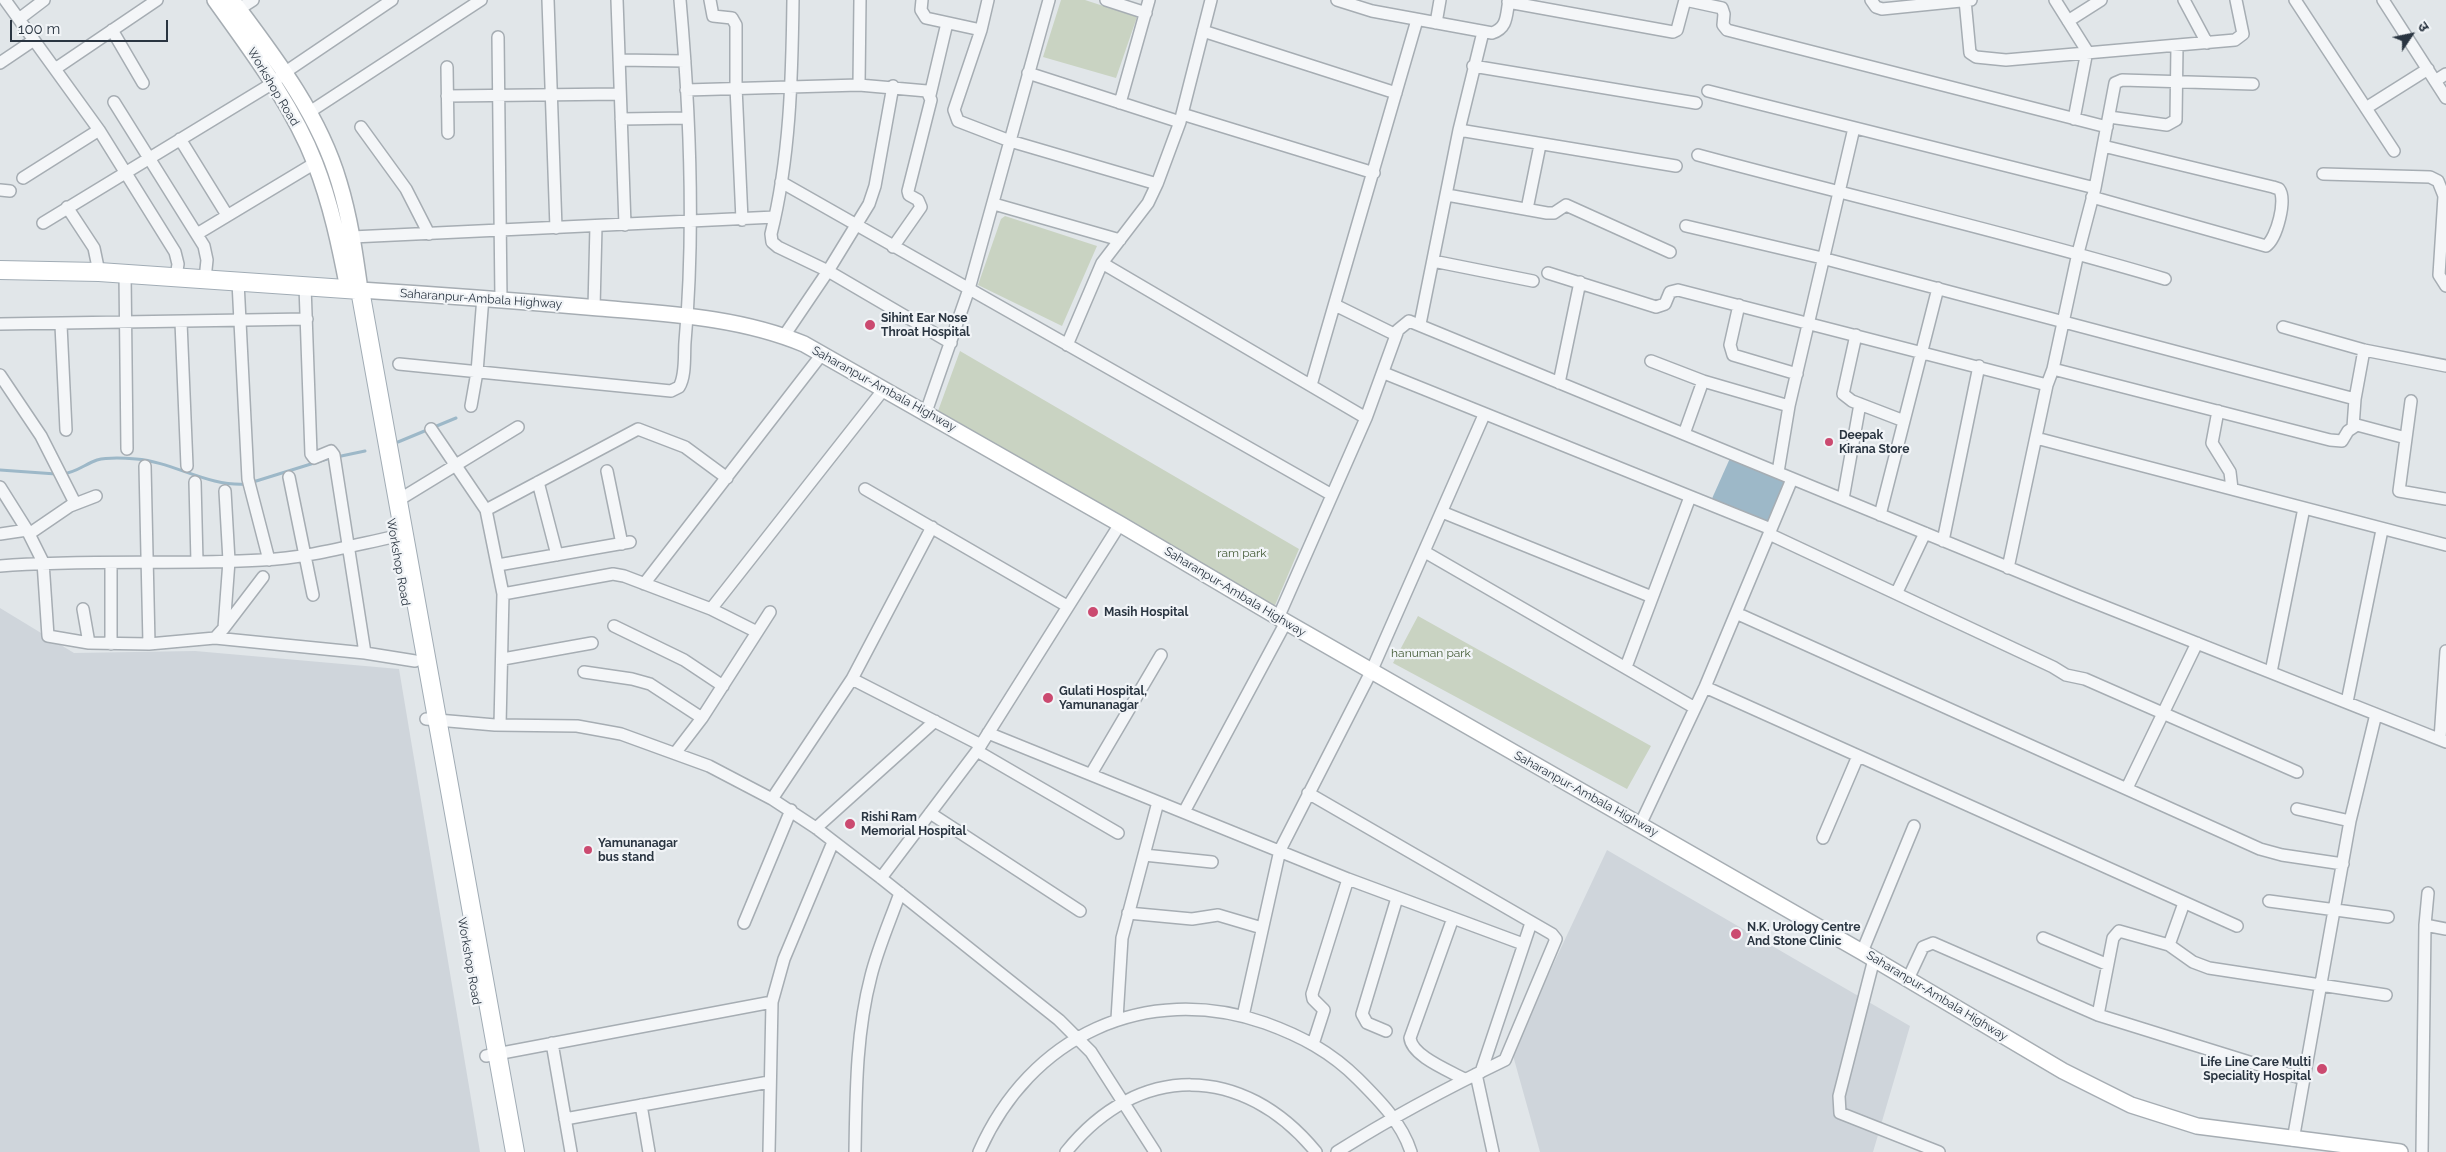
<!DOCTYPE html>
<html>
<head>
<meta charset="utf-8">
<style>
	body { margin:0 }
	#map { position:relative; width:2446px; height:1152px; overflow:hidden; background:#e1e6e9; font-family:Raleway,"Noto Sans Devanagari",sans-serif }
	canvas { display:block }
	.north { position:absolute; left:2386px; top:10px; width:50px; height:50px; -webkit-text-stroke:4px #f1f4f7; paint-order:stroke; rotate:56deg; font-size:14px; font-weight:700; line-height:20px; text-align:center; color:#2a3541 }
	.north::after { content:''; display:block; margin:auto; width:18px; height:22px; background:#2a3541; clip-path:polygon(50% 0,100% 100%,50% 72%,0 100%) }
	.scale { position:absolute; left:10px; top:20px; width:158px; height:22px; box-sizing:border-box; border:2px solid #2a3541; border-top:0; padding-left:6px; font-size:15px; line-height:18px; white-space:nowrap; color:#2a3541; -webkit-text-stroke:4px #f1f4f7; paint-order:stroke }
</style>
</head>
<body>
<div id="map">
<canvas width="2446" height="1152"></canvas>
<div class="north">उ</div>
<div class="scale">100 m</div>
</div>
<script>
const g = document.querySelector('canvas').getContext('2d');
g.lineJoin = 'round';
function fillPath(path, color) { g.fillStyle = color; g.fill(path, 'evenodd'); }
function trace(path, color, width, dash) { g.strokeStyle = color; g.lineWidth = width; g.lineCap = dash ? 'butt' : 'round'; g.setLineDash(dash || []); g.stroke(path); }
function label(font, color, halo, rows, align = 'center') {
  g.font = font + ' Raleway,sans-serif'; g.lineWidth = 4.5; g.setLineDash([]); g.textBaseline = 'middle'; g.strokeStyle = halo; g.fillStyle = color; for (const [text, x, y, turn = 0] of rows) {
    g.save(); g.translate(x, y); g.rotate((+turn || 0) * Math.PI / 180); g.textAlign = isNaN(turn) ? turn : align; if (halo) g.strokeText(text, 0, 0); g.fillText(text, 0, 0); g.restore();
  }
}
const built = new Path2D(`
	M0,608l74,45 121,-2 204,18 81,483h-480z
	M1607,850l303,176 -37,126h-333l-28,-100z`);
const green = new Path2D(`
	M1061,0h24l52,17 -21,61 -73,-21z
	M1005,216l92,30 -35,80 -84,-41 23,-66z
	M960,351l339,198 -26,61 -335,-199z
	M1418,616l233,130 -24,43 -234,-126z`);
const water = new Path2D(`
	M1731,456l55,23 -20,46 -56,-22z`);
const stream = new Path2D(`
	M398,442l58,-24
	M0,470l56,4
	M62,474c14,-1 23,-10 35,-14 12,-3 27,-2 39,-1 38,3 71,28 111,25
	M253,482l74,-23 38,-8`);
const street = new Path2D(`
	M5,0l94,130 76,122 3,12 -2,13
	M548,0l8,228
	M617,0l8,225
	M710,0l3,16 19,2 4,7v62l6,133
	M793,0c-1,78 -3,158 -22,234l1,8 6,5 50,24 123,72
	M922,0l-1,10 5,8 55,12
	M988,0l-7,30 -27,80 4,11 52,20 147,43
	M1106,0l40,13
	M1337,0l35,11 120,22c16,-5 14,-18 17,-33
	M1685,0l37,8 2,6 -1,11 4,5 380,97
	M1871,0l5,7 6,2 89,-9
	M1965,0l5,53 6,4 30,3 229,-20 8,-6 -7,-34
	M2055,0l32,51 -13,68
	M2184,0l23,43
	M2295,0l99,151
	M2383,0l63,98
	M1508,2l165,30 4,-2 8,-30
	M239,9l14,-9
	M19,19l25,-19
	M2068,21l33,-21
	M1436,23l4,-23
	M112,30l31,53
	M1203,31l193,62
	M498,37l3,262
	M619,60l66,1
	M0,63l34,-23
	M1473,66l223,37
	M447,67l1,66
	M55,69l102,-69
	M1028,73l152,49
	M2435,81l11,-7
	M859,85l1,-85
	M686,90l173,-5 68,6 4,9 -23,91 1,4 9,5 3,7 -28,40
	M1708,91l387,97
	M930,95l17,-72
	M447,96l173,-2
	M114,102l90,144 3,14 -2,19
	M1120,103l29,-103
	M2366,108l62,-39
	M308,113l173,-113
	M1182,114l192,59
	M2109,117l58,8 9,-5 1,-74
	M621,119l66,-1
	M361,127l45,62 23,45
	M1459,130l217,36
	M180,139l47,76
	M1698,155c155,42 313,78 467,124
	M2323,174l107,3 8,4 6,15 -5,79 7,11
	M23,178l76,-48
	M781,182l551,313
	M0,190l10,1
	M1447,195l100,18h7l12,-8 104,47
	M2092,197l174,49c11,-8 21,-47 13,-57l-6,-2 -170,-41
	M994,204l126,36
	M67,207l27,41 5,24
	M1527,209l13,-64
	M43,223l230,-140 11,-10 108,-73
	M1686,226l136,32 533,141
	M197,234l118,-71
	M352,237l423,-20
	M1433,261l100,20
	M1102,263l264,155
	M1548,273l108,34 9,-3 5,-12 8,-2 369,95
	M125,274l2,175
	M238,282l10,197 21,81
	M305,286l6,168 3,4 17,-7 3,4 31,198
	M1335,305l61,30
	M1739,305l-9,40 3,10 64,19
	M594,308l2,-82
	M181,322l6,144
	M0,324l307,-5
	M1420,324l39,-194 24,-98
	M61,325l5,105
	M2283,327l81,23 82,16
	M1856,335l-13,59 9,7 52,20
	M784,336l44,-65 41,-67 6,-18 18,-100
	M1067,345l35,-82 46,-60 9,-19 23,-62 31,-122
	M1651,361l52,20
	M399,364l272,27 8,-4c7,-11 5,-32 6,-45 10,-111 5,-230 -5,-342
	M2053,369l277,71 12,1 6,-10 9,-6 49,13
	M1384,373l387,156
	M0,375l41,61 34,67
	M1559,383l21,-101
	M1311,385l106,-365
	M2411,401l-12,90 47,8
	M471,406l6,-34 6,-75
	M2218,411l-6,32 18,29 2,17
	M926,412l43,-123 80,-289
	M2353,427l2,-28 9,-49
	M431,429l55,81 17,84 -3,131
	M1684,434l19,-53 86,25
	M2036,438l410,107
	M145,466l4,178
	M607,471l15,73
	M1778,472l11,-66 65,-278
	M289,477l24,118
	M195,482l2,80
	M538,482l19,73
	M0,487l27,43 16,32 5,74 41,7 60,1 66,-6 150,15 50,8
	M865,489l202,117
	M1843,499l17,-95
	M397,501l121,-74
	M486,510l152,-81 47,18 42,31
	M1442,512l210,85
	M1880,515l58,-227
	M0,534l27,-4
	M29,534l41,-28 26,-10
	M1769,534l284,133 13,8 19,4 212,93
	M1943,541l36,-175
	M1425,552l270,156
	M111,564v80
	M498,565l132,-23
	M0,566c87,-7 175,-1 262,-6 44,-2 88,-14 131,-23
	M2008,568l39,-183 6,-16 25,-116 17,-65 20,-105 7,-3 131,4
	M644,584l178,-230
	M1897,592l28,-59
	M503,594l110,-20 11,2 87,33 173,-220
	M83,609l6,34
	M711,609l46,23
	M1736,613l524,236 22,6 61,9
	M1278,618l88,-200 32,-88 11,-9 669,275 368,146
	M614,626l70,34 39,26
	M224,628l39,-51
	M215,638l9,-10 5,-67 -4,-70
	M503,659l89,-16
	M1626,667l64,-170
	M584,672l48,7 18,5 52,34
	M2271,672l33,-164
	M852,679l129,66
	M1705,687l532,239
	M2347,702l35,-172
	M426,719l69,6 82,1 44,8 88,32 63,33 44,29 65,50 178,142 32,32 64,100
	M988,733l360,146 175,65
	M2440,739l6,-88
	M977,751l141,82
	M676,752l26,-34 68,-106
	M1091,774l70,-119
	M2127,788l70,-145
	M1308,793l244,141 4,5 -51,121c-58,28 -113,57 -168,92
	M772,799l80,-120 80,-152
	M2297,809l53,12
	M1184,812l102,-190
	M930,813l150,98
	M1640,825l65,-138 87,-208
	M816,828l119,-107
	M1823,838l35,-82
	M1144,855l68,7
	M881,878l96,-127 143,-227
	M2269,901l119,16
	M1128,913l64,6 26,-4 44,13
	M1453,918l-43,120c2,18 38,32 54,41
	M744,923l47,-113
	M2425,925l21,4
	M2043,938l63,26
	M2169,945l15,-42
	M1862,952l52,-126
	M1874,959l-35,137 1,17 99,39
	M1908,979l15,-32 10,-4 165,72 206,64
	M2098,1015l15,-77 6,-7 50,14 24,17 16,6 177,27
	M1243,1016l37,-166 91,-178 113,-257
	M1117,1019l5,-81 36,-136
	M1386,1031l-19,-8 -5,-9 35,-116
	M552,1043l19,109
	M1313,1044l11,-34 -11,-11 -1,-5 36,-115
	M486,1056l286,-54
	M1481,1072l50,-149
	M1476,1074l17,78
	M641,1105l8,47
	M565,1119l204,-37
	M2293,1140l57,-319 26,-107
	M769,1152l3,-150 12,-43 49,-117
	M855,1152c1,-59 1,-119 16,-176 7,-28 19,-55 29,-83
	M979,1152c51,-116 166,-170 286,-129 36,13 66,29 93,56 21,21 44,44 53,73
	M1066,1152c72,-90 177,-89 250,0
	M2422,1152l3,-227 3,-32`);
const secondary = new Path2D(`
	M215,0c37,52 77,104 100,163 16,41 25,84 33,126
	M232,0c42,56 87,114 107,182 11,36 16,72 21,108 80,5 159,11 239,18 70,6 140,9 205,36l316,180 166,98 576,330 201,119 68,34 66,21 203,26`);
const primary = new Path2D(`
	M0,270l99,2 261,18 155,862`);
const markers = [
	[870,325,6,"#cb4a70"],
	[1829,442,5,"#cb4a70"],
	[1093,612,6,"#cb4a70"],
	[1048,698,6,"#cb4a70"],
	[850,824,6,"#cb4a70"],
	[588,850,5,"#cb4a70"],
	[1736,934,6,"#cb4a70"],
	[2322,1069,6,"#cb4a70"]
];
const streetNames = [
	["Workshop Road",273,87,59],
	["Saharanpur-Ambala Highway",481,299,4],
	["Saharanpur-Ambala Highway",884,389,29],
	["Workshop Road",398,562,80],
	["Saharanpur-Ambala Highway",1235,592,31],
	["Saharanpur-Ambala Highway",1586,794,29],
	["Workshop Road",469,961,80],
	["Saharanpur-Ambala Highway",1937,996,31]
];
const poiNames = [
	["Sihint Ear Nose",881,318],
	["Throat Hospital",881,332],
	["Deepak",1839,435],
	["Kirana Store",1839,449],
	["Masih Hospital",1104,612],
	["Gulati Hospital,",1059,691],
	["Yamunanagar",1059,705],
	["Rishi Ram",861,817],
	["Memorial Hospital",861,831],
	["Yamunanagar",598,843],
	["bus stand",598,857],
	["N.K. Urology Centre",1747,927],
	["And Stone Clinic",1747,941],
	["Life Line Care Multi",2311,1062,"right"],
	["Speciality Hospital",2311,1076,"right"]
];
const parkNames = [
	["ram park",1242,553],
	["hanuman park",1431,653]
];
fillPath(built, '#cfd5db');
fillPath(green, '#c9d3c2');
fillPath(water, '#9db8c8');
trace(stream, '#9db8c8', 3);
trace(street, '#a6adb3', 14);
trace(secondary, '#a6adb3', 18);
trace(primary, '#a1acb5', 20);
trace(street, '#f4f6f8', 11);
trace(secondary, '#fff', 15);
trace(primary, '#fff', 18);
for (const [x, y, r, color] of markers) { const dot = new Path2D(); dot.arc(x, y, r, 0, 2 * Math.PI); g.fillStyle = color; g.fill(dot); trace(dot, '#f1f4f7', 2); }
label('12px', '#2a3541', '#f1f4f7', streetNames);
label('bold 12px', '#2a3541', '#f1f4f7', poiNames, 'left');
label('12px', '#445c37', '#f1f4f7', parkNames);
</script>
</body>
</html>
